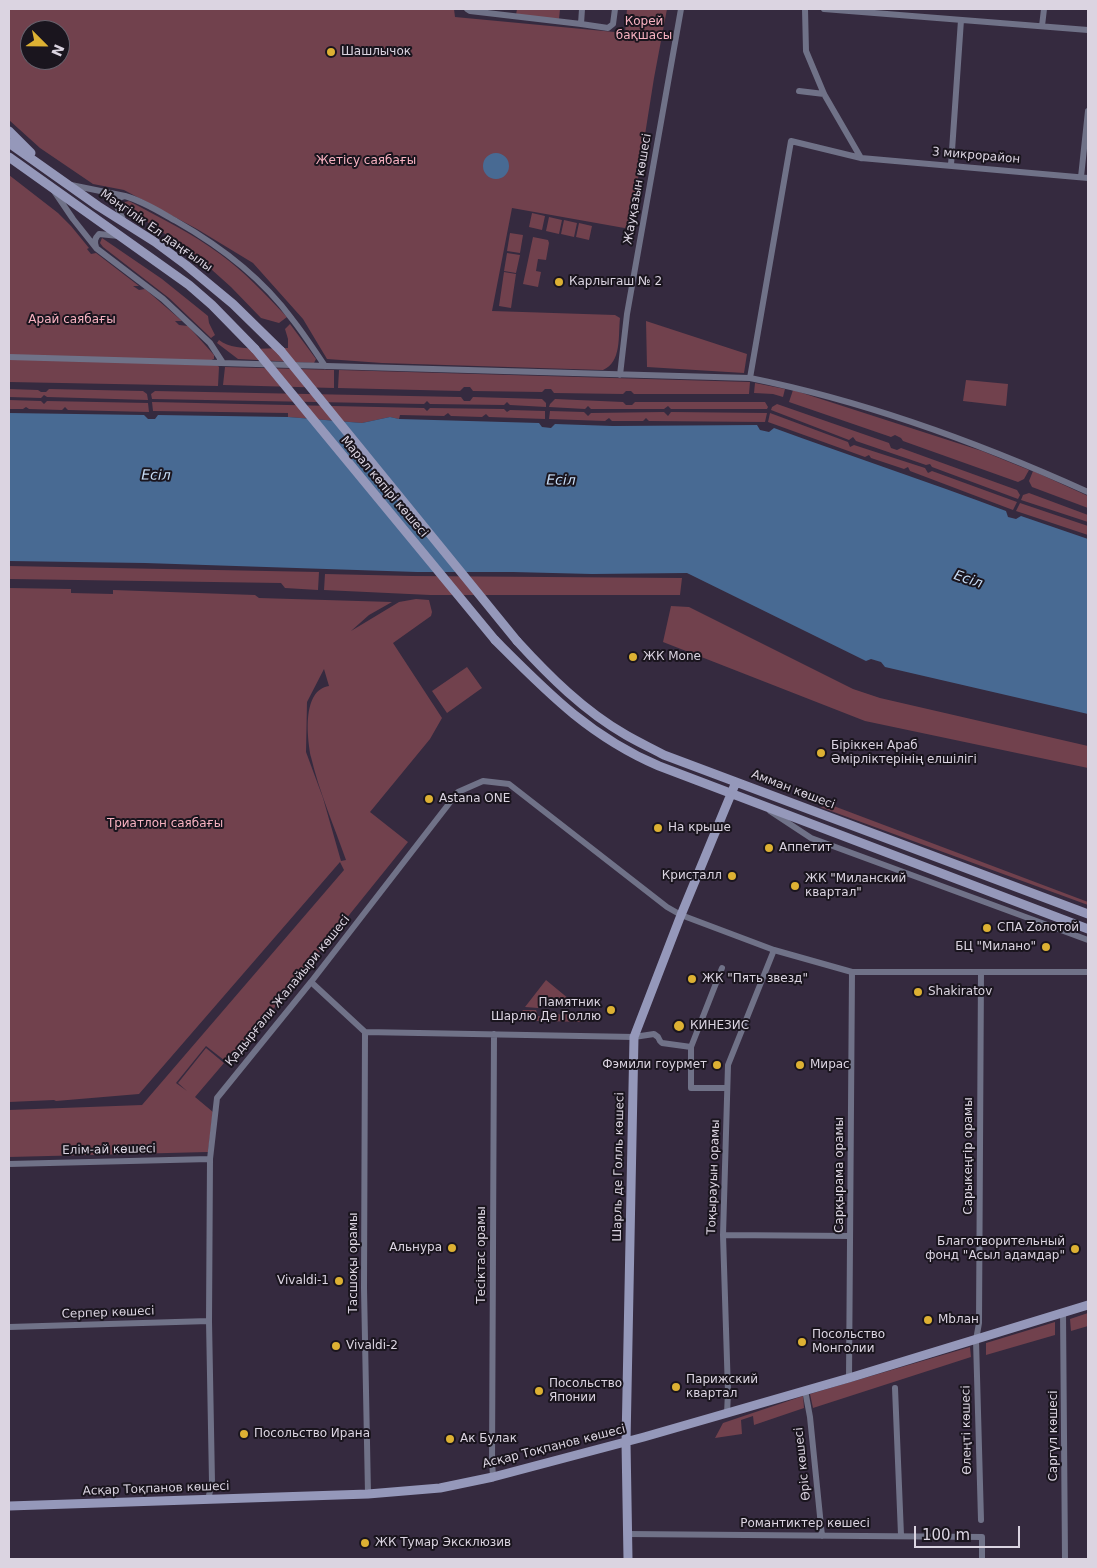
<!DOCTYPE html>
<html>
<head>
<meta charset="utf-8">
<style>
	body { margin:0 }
	#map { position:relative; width:1097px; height:1568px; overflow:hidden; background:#352a3f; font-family:"DejaVu Sans",sans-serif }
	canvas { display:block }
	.frame { position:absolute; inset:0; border:10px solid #dbd4e1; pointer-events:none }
	.north { position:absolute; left:20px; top:20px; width:50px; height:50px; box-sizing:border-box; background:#1a151e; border:1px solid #67616c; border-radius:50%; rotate:113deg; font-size:14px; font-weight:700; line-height:20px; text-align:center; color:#dbd4e1 }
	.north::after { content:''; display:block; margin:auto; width:18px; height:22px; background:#ddb133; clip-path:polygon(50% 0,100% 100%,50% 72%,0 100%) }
	.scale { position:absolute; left:914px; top:1526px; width:106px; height:22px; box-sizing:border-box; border:2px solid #dbd4e1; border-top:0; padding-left:6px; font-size:15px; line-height:18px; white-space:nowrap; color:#dbd4e1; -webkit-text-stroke:4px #1a151e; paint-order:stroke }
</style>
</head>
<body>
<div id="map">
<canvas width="1097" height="1568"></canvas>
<div class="frame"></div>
<div class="north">N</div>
<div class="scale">100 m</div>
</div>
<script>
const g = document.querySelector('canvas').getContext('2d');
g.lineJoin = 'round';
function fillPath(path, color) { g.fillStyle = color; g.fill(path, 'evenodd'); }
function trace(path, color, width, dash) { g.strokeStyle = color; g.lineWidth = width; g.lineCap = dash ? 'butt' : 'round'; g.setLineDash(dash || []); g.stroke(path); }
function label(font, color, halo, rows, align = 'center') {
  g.font = font + ' "DejaVu Sans",sans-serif'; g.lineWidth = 4; g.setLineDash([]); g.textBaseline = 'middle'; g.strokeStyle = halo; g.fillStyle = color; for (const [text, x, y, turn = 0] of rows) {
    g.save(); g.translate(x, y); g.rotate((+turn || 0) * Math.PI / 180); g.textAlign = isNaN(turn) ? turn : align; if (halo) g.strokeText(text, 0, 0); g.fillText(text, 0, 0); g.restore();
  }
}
const green = new Path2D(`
	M9,9h445l1,8 170,16 2,-24h40l-13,69 -24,151 -118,-21 -20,103 123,4 5,3c-2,18 2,44 -17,52l-221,-7 -55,-4 -24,-40 -50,-56 -56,-34 -73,-39 -31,-6 -53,-36 -31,-28zM30,30h30v30h-30z
	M517,9h43l-1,10 -43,-4z
	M9,175l49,38 13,13 18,22 -2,1 4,5 5,-1 43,33h-6l6,4 6,-1 37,32h-7l4,4 9,1 26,29v4h-2l7,8 -1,19 -209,-4z
	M129,201c31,17 63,32 91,53 25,18 45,40 67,63l-8,6 -18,-5 -30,-31 -39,-35 -70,-47 3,-3z
	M532,213l13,3 -3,14 -13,-3z
	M549,217l13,3 -3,14 -13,-3z
	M564,220l13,3 -3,14 -13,-3z
	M579,223l13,3 -3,14 -13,-3z
	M510,233l13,2 -3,18 -13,-2z
	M533,237l15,3 1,3 -3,17 -8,-1 -2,12 5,1 -3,15 -15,-3z
	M102,238l60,41 46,37 1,7 6,12 -4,3 -42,-40 -66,-51 -3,-4z
	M507,253l13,2 -4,18 -12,-2z
	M504,272l12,2 -5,34 -12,-2z
	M646,321l101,33 -3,19 -97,-6z
	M290,324l26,35 -2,4 -76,-4 -21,-16 2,-3c15,12 49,8 69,8v-9l-3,-10z
	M225,367l109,3v18l-111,-3z
	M339,370l411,12 -1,12h-115l-3,-3h-5l-3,3 -69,-1 -3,-4h-6l-3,3 -69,-1 -3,-4h-6l-4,4 -122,-3z
	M966,380l42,4 -2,22 -43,-5z
	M755,383l30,6 -2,8 -10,-3 -19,-1z
	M9,389l29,1 3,2h5l3,-3 94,2 4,3 1,6 -101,-3 -3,-2 -3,3 -32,-1z
	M793,390l189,61 47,19 -5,9 -6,3 -115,-41 -2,-3 -6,-3 -4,2 -102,-35z
	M155,391l306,6 3,4h6l3,-4 69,2 4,4v4l-36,-2 -3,-3 -3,3 -74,-1 -3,-3 -3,3 -272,-5 -1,-5z
	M555,399l68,3 3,3h6l3,-3h130l3,5 -1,2h-96l-3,-3 -4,3h-73l-3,-3 -3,3 -36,-2 1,-3z
	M9,400l32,1 3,3 3,-3 101,2 1,9 -81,-2 -3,-3 -3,3 -33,-1 -3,-2 -3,2h-14z
	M152,402l272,6 3,3 3,-3 74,1 3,3 3,-2 35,1v8l-56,-2 -3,-3 -4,3 -31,-1 -3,-3 -4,3 -44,-1 -1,4 -9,-2 -28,6 -74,-6v-4l-135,-2z
	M777,404l112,39 2,5 6,2 4,-2 116,42 3,5 -2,4 -86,-32 -2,-3 -4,1 -70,-24 -3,-4 -4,3 -78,-30 1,-3z
	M550,411l34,1 4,4 3,-3 73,-1 4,4 3,-4 96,1 -2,9 -116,-1 -3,-3 -3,3h-31l-3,-3 -4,3 -56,-2z
	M770,413l78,29 2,5 4,-2 71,23 3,5 4,-2 85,31 -4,8 -103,-39 -2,-4 -4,2 -33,-11 -2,-3 -4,2 -97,-35z
	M1033,471l55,25v12l-56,-21 -3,-6z
	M1029,493l59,22v7l-67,-22 2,-5z
	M1020,503l68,23v9l-72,-24z
	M9,566l310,6 -1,18 -33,-2 -4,-5 -272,-4z
	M325,574l88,2 269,2 -2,17h-250l-106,-5z
	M9,588l62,1v4l42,1v-4l142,5 4,3 133,4 -23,13 -18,16 48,-29 17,-3 13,1 3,12 -1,4 -38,27 49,75 -12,21 -60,73 38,30 -179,222 -23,-18 -30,37 11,8 -9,-8 28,-35 18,15 -29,34 18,15 -5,40 -199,5v-47l133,-5 202,-235 -4,-8 -201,232 -83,7 -2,-1 -45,2zM324,669l5,17c-27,4 -22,51 -18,71 8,34 23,69 35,103l-5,1 -18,-63 -17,-46 1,-50z
	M671,606l18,1 164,82 27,9 208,48v22l-223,-47 -202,-79z
	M467,667l15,21 -35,25 -15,-22z
	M831,805l257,97v3l-268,-98z
	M546,980l23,19 14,1v5h-31l-4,-3 -4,-1 -6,7 -13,-1z
	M523,1010h13l2,6 4,1v4h-27z
	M551,1014l32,1v7l-39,-1v-4h3z
	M1088,1313v13l-17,5 -1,-12z
	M1055,1322v13l-69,20v-12z
	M970,1347l1,10 -158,51 -3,-14z
	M803,1396l1,12 -50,17 -1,-9 -12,4 1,14 -27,4 8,-15z`);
const water = new Path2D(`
	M483 166a13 13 0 1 1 26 0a13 13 0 1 1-26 0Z
	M9,413l135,2 4,4h7l3,-4 130,2 74,6 28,-6 9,2 140,4 3,4 9,1 4,-4 58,2 144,-1 3,5 9,2 5,-4c77,28 155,54 232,83l2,6 8,2 5,-3 67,23v175l-203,-47 -4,-5 -10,-3 -5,2 -179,-88 -95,1 -79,-2h-96l-272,-9 -136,-2z`);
const street = new Path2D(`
	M467,9l3,2 111,13
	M582,9l-1,15 27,4 5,-4 2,-15
	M805,9l1,42 18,43 37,64
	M824,9l264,21
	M1042,26l2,-17
	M799,91l25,3
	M951,165l10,-145
	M1081,177l7,-66
	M71,185l54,11 -6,2 -3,6 8,18
	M54,191l19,28 23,29 67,51 47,44 13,20
	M125,196c18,5 35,16 51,25 44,25 86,57 116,98 12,15 22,31 33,47
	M96,247c-2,-6 -1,-9 3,-13l20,2
	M9,357l741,21c114,23 232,66 338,114
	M620,375l7,-61 54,-305
	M750,378l41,-237 70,17 227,20
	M770,811l41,27 277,102
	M722,968l-31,79v41h36
	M311,982l54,50 269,5 20,-3 4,3 2,4 2,2 29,4
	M365,1032l-1,256 4,206
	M9,1164l201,-5
	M723,1235l127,1
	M1063,1312l2,247
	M9,1327l200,-6
	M849,1378l3,-406
	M895,1388l6,147
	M805,1390l5,27 12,119
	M727,1414l1,-22 -5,-157 5,-170 46,-115
	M493,1477l-1,-16 2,-427
	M208,1500l4,-18 -3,-161 1,-162 7,-61 94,-116 147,-190 25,-11 26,3 158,123 14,8 93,35 78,22h236
	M981,1520l-5,-180 3,-17 2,-351
	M627,1534l355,3v22`);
const secondary = new Path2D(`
	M9,131l22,22
	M9,143l89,63 57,36 31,23 47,39 48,47
	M9,157l180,128 23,20 43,44
	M495,640c52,52 94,96 164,126l429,163
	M517,641c32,35 67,70 109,94 12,7 25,13 38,20l424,159
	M9,1506l359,-12 72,-6 53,-11 151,-40 205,-59 239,-73
	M628,1559l-2,-117 8,-405 47,-122 55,-133`);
const secondaryBridge = new Path2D(`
	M255,349l240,291
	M281,351l236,290`);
const markers = [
	[331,52,5,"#ddb133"],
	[559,282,5,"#ddb133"],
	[633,657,5,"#ddb133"],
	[821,753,5,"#ddb133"],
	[429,799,5,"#ddb133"],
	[658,828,5,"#ddb133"],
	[769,848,5,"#ddb133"],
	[732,876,5,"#ddb133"],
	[795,886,5,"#ddb133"],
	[987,928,5,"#ddb133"],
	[1046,947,5,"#ddb133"],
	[692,979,5,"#ddb133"],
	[918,992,5,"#ddb133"],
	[611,1010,5,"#ddb133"],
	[679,1026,6,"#ddb133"],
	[717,1065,5,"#ddb133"],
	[800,1065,5,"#ddb133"],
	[452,1248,5,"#ddb133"],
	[1075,1249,5,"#ddb133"],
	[339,1281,5,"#ddb133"],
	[928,1320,5,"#ddb133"],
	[802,1342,5,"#ddb133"],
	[336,1346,5,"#ddb133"],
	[676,1387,5,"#ddb133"],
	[539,1391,5,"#ddb133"],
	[244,1434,5,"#ddb133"],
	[450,1439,5,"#ddb133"],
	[365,1543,5,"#ddb133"]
];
const parkNames = [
	["Корей",644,22],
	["бақшасы",644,36],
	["Жетісу саябағы",366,161],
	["Арай саябағы",72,320],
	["Триатлон саябағы",165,824]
];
const poiNames = [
	["Шашлычок",341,52],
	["Карлыгаш № 2",569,282],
	["ЖК Mone",643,657],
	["Біріккен Араб",831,746],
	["Әмірліктерінің елшілігі",831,760],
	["Astana ONE",439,799],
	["На крыше",668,828],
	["Аппетит",779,848],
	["Кристалл",722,876,"right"],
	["ЖК \"Миланский",805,879],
	["квартал\"",805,893],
	["СПА Zолотой",997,928],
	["БЦ \"Милано\"",1036,947,"right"],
	["ЖК \"Пять звезд\"",702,979],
	["Shakiratov",928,992],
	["Памятник",601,1003,"right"],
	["Шарлю Де Голлю",601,1017,"right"],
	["КИНЕЗИС",690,1026],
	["Фэмили гоурмет",707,1065,"right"],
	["Мирас",810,1065],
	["Благотворительный",1065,1242,"right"],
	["фонд \"Асыл адамдар\"",1065,1256,"right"],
	["Альнура",442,1248,"right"],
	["Vivaldi-1",329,1281,"right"],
	["Мbлан",938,1320],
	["Посольство",812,1335],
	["Монголии",812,1349],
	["Vivaldi-2",346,1346],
	["Парижский",686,1380],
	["квартал",686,1394],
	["Посольство",549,1384],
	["Японии",549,1398],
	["Посольство Ирана",254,1434],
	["Ак Булак",460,1439],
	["ЖК Тумар Эксклюзив",375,1543]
];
const streetNames = [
	["3 микрорайон",976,156,5],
	["Жауқазын көшесі",638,189,-80],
	["Мәңгілік Ел даңғылы",156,231,35],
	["Марал көпірі көшесі",384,487,50],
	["Амман көшесі",793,790,21],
	["Қадырғали Жалайыри көшесі",288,991,-51],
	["Елім-ай көшесі",109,1150,-1],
	["Сарыкеңгір орамы",969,1156,-90],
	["Шарль де Голль көшесі",619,1167,-89],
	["Сарқырама орамы",840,1175,-90],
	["Тоқырауын орамы",714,1177,-88],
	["Тесіктас орамы",482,1255,-90],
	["Тасшоқы орамы",354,1263,-90],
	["Серпер көшесі",108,1313,-2],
	["Өлеңті көшесі",967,1430,-91],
	["Саргүл көшесі",1054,1436,-90],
	["Асқар Тоқпанов көшесі",554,1447,-14],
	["Өріс көшесі",803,1464,-96],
	["Асқар Тоқпанов көшесі",156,1489,-2],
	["Романтиктер көшесі",805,1524]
];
const waterNames = [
	["Есіл",156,476,1],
	["Есіл",561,481,1],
	["Есіл",968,580,19]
];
fillPath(green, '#71414d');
fillPath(water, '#486a93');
trace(street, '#707288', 6);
trace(secondary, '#9598ba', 9);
trace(secondaryBridge, '#9598ba', 9);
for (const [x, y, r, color] of markers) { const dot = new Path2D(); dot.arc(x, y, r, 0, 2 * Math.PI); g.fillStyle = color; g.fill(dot); trace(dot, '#1a151e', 2); }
label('12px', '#f8b2c1', '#1a151e', parkNames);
label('12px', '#dbd4e1', '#1a151e', poiNames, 'left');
label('12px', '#dbd4e1', '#1a151e', streetNames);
label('italic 14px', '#c6dbf4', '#1a151e', waterNames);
</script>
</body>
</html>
